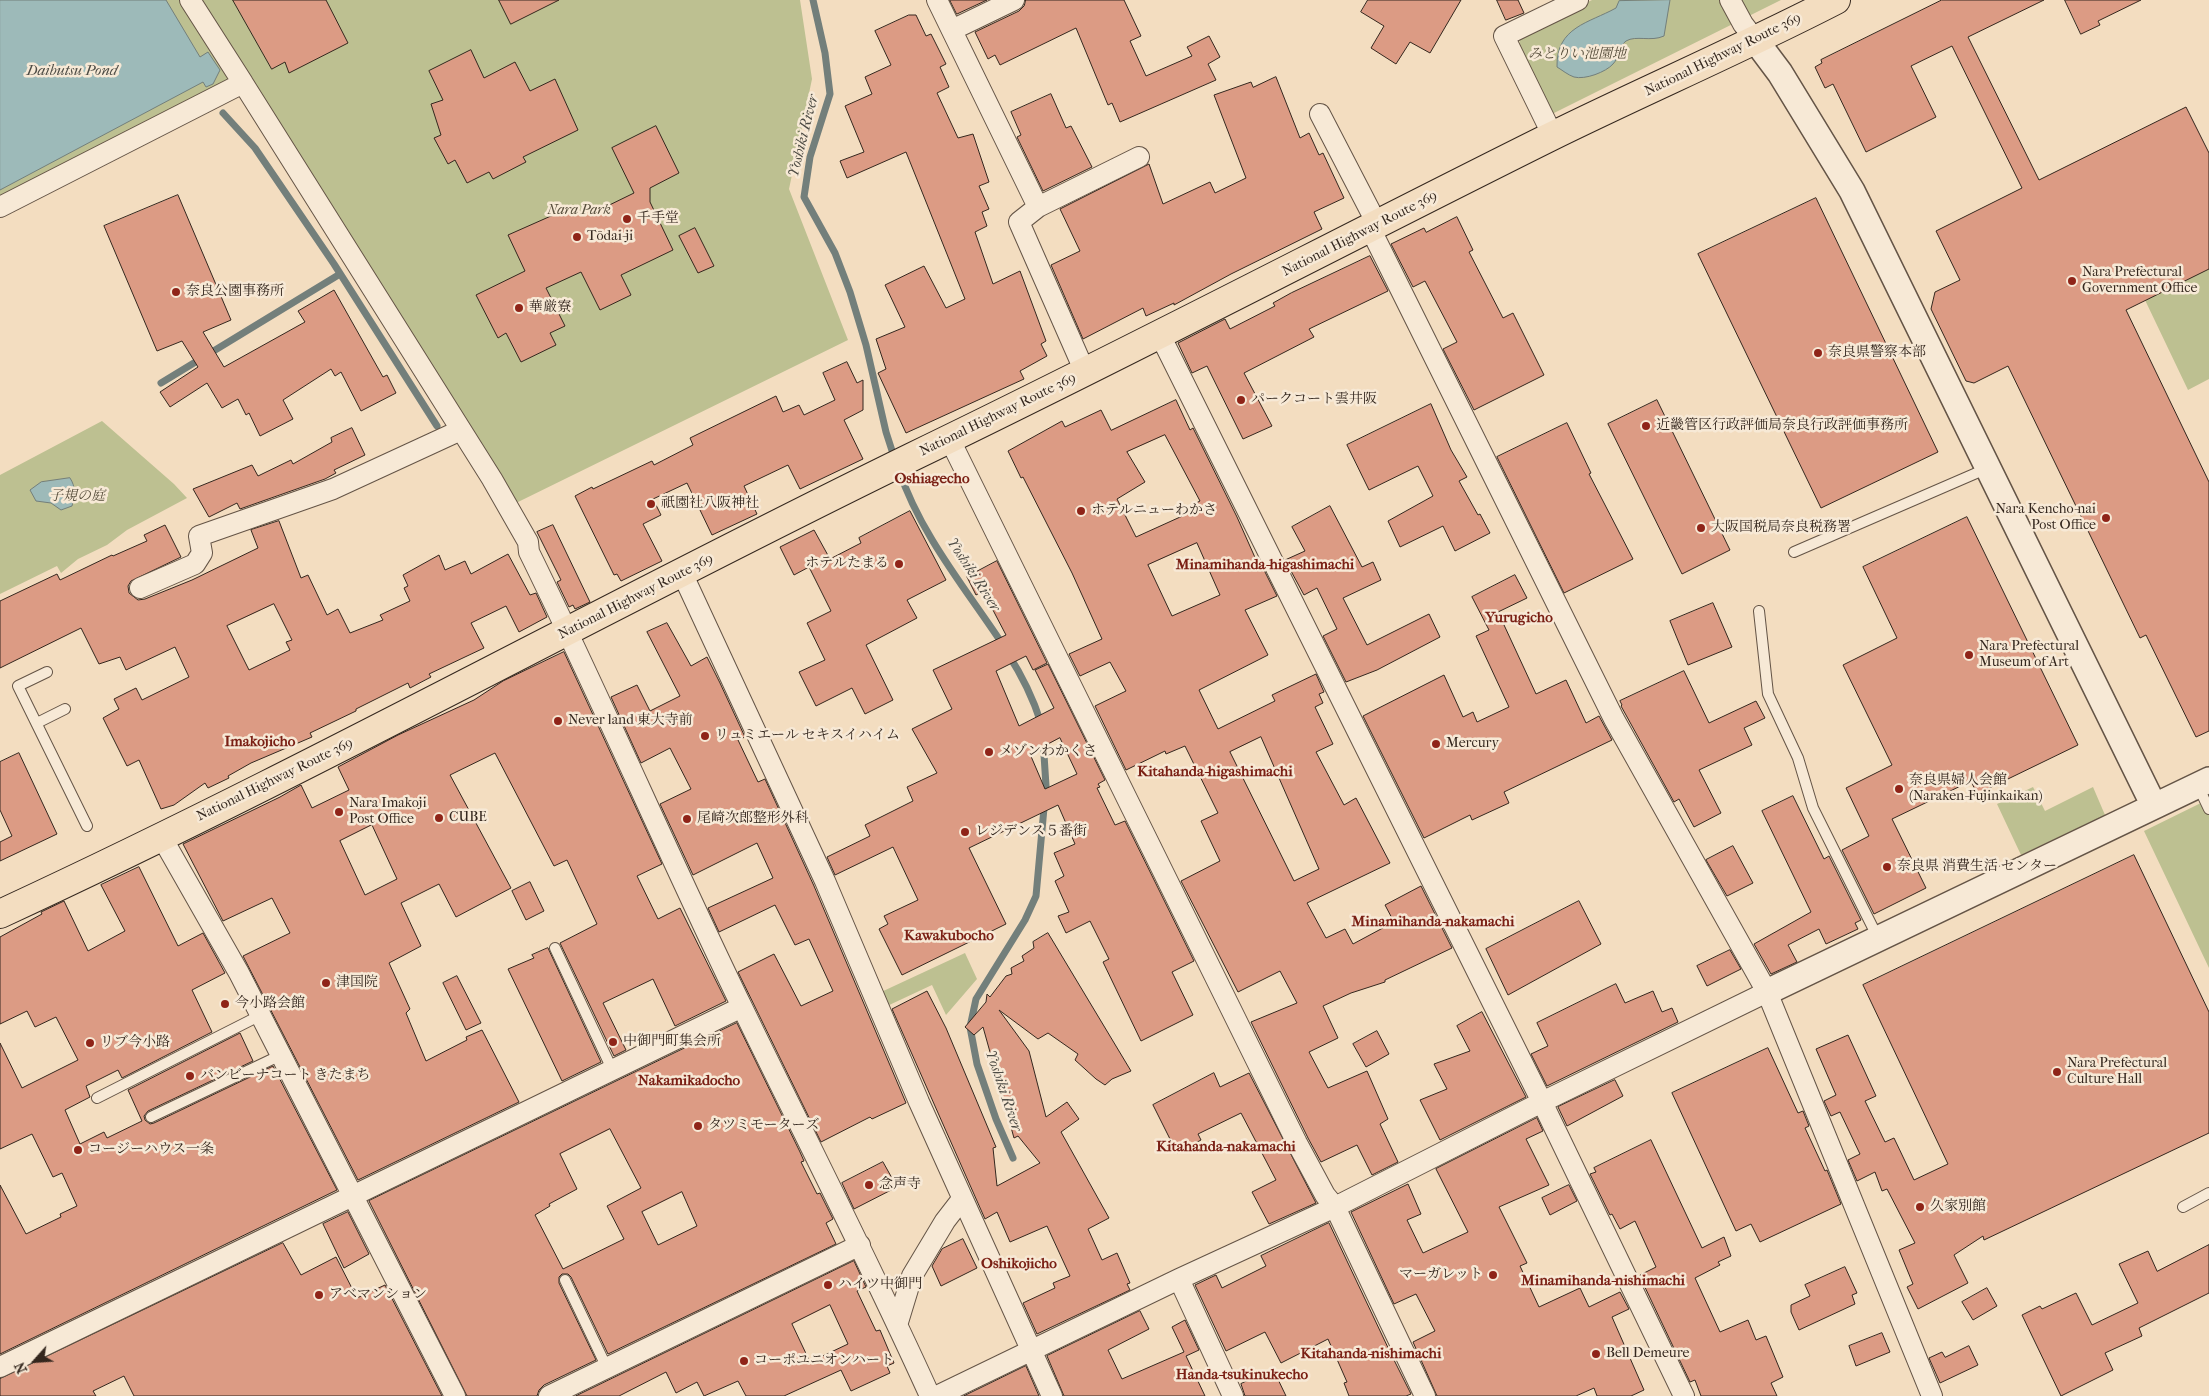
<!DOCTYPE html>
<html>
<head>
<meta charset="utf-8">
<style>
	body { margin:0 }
	#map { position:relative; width:2209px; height:1396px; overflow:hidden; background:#f3ddc0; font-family:"IM FELL French Canon",serif }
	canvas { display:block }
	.north { position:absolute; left:10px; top:1336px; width:50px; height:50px; -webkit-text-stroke:4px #f7e9d6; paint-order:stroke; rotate:244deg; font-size:14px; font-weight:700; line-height:20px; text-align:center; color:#34271e }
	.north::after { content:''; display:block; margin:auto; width:18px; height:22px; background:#34271e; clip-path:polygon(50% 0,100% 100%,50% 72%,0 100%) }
</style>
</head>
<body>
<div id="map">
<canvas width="2209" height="1396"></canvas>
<div class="north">N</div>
</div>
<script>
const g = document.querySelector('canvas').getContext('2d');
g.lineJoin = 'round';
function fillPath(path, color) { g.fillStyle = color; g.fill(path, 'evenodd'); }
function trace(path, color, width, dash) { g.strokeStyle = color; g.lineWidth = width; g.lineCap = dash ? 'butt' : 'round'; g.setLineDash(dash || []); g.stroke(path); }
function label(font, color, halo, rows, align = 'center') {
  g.font = font + ' "IM FELL French Canon","Noto Serif JP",serif'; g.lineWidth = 5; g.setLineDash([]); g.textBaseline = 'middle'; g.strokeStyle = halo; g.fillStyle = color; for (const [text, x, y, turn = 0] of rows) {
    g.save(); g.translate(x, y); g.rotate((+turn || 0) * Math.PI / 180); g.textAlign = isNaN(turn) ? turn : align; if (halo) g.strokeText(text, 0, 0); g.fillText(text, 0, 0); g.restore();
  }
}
const green = new Path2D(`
	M0,0h800l12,79 -23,110 59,151 -332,163 -271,-432 -245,125z
	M1592,0h189l-229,114 -33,-66 1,-13z
	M2209,269v110l-21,11 -43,-90z
	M102,421l72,63 13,14 -60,32 -20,15 -29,14 -17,14 -4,-7 -57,28v-119z
	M2033,787l12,24 48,-24 12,28 -84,40 -24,-51z
	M2209,799v169l-65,-137z
	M965,953l12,26 -31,36 -14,-30 -47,22 -6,-14z`);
const water = new Path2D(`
	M0,0h166l34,57 8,-5 12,18 -7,14 -7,3 -3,-5 -203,108z
	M1670,0l-6,36c-13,6 -28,-1 -38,5 -6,4 -7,17 -13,23 -7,8 -28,16 -39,13 -6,-2 -12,-7 -17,-10 -1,-40 32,-44 59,-59l3,-7z
	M70,478c6,9 5,17 2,28l-11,4 -10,-7 -15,-2 -6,-11 11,-8z`);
const stream = new Path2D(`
	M813,0l12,53 5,41 -20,63 -6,40 31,56 15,39 16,53 20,87 9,28
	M223,113l32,35 79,116 103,162
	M161,383l179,-109
	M899,470c21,64 67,119 104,175
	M1008,654c15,23 25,44 33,69
	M1013,1158l-17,-39 -19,-55 -7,-37 6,-28 49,-79 11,-24 10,-110 -3,-47`);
const building = new Path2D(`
	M233,0h93l22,43 -59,30 -4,-11 -13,7z
	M499,0h60l-48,24z
	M950,0h37l-30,14z
	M1026,0h98l17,36 -11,5 16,35 46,-20 -5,-9 22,-11 11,21 -12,7 8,16 -96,42 -8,-19 -4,2 -32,-77 -76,37 -5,-10 -7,4 -13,-27 44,-21 5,-5z
	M1368,0h93l-31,53 -20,-11 -14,22 -25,-16 13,-22 -23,-14z
	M1497,0h21l6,13 -18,7z
	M1942,0h102l-76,37 71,143 147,-73 23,46v116l-83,41 83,172v249l-13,6 -50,-102 -6,3 -132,-272 -34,17 -8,-2 -35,-72 4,-17 25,-12 -24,-49 86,-43 -70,-142 -41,20 25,51 -70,35 -33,-68 -8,4 -10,-21 7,-4 -1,-3z
	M2065,0h76l-43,21 2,4 -19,9z
	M909,15h7l10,21 5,-2 15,30 -6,3 9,20 -12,6 21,45 15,-4 16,48 -10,4 10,23 -7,3 5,14 -12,6 18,52 27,-13 26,70 -5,3 6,12 -27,15 4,8 -118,54 -28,-60 8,-4 -10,-30 29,-12 -20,-42 39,-19 22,42 19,-9 -59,-147 -59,26 -7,-17 24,-9 -19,-46 27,-12 -7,-17 26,-12 -16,-34z
	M471,50l13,28 31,-16 15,29 25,-12 23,51 -55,27 3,5 -33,17 -4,-7 -22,11 -12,-23 -7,4 -14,-26 7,-3 -10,-31 12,-4 -14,-29z
	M1276,77l24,61 9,-5 10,22 4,-2 21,45 -30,14 8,17 -91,45 -57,31v-2l-28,13 -3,-8 -60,31 -32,-74 29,-14 -20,-42 89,-45 14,40 47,-22 5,11 31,-15 -32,-83 37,-13 2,5z
	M1051,94l15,34 5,-2 21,41 -49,24 -26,-54 4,-2 -10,-23z
	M656,126l23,47 -29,15v14l23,48 -52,25 10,20 -31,15 -19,-38 -35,16 19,38 -15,7 6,12 -35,17 -15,-29 -8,5 -22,-43 49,-24 -17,-36 61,-27 3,7 16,-7 3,6 43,-21 -22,-45z
	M178,195l53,125 -28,12 21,35 81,-45 -7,-11 36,-21 49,87 4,-2 9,18 -35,18 -20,-39 -6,4 -4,-7 -48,31 10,19 -33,17 -11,-23 -3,2 -8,-16 -16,9 -15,-25 -37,24 -10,-15 38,-25 -16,-26 -25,10 -53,-125z
	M1816,198l122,254 -117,56 -123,-254z
	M1457,217l16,33 -4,2 34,66 10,-5 31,62 -70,35 -31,-61 14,-7 -32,-61 -12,6 -22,-43 33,-16 2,4z
	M695,228l19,38 -16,7 -19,-37z
	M1370,256l18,35 -79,38 5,8 -70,36 28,53 -29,13 -36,-73 -15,7 -14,-30 47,-24 5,10 45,-23 -2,-3 18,-10z
	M847,362l10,21 6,-3v30l-19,10 19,39 -63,30 -12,-24 -44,21 13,28 -45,21 -25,-52 -34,16 8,16 -18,9 19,37 -41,20 -4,-7 -3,1 -39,-79 17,-9 1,2 59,-28 2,4 39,-20 -3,-7 86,-42 7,16 16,-7 5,10 31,-15 -12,-27z
	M1176,400l14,30 3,-2 44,89 24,54 3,-1 13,26 -32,14 23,45 -69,35 19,39 57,-28 -3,-6 44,-21 8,18 -5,2 4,9 -8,4 18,37 -17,8 28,53 12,-7 34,65 -83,40 19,35 19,-9 8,15 41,-22 -9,-17 36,-19 31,62 -67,32v2l-34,11 -28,13 15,32 -29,14 19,36 39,-17 21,48 -8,5 18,38 -26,13 -15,-30 -36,17 -13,-24 -57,-116 46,-19 -17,-32 -42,21 -57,-111 39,-20 -19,-40 17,-8 -33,-67 -19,8 -1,-3 -39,19 -31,-64 31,-15 -16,-29 -30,14 -11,-22 33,-15 -30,-66 -49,-96 -2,1 -13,-27 54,-30 3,6 36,-17 10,20zM1165,435l35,66 -13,7 2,5 -53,24 -19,-38 28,-17 -18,-30zM1197,543l23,52 -48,21 -24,-51zM1261,737l58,132 -25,12 -64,-129z
	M1657,400l73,150 -48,24 -74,-150z
	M1431,404l20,46 16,27 -8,4 19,34 2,-1 10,19 -35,18 -12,-25 -43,21 -12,-26 45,-25 -15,-30 -49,24 -22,-45z
	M1567,423l24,50 -2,1 44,85 -69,34 -67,-136z
	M352,428l13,27 -31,15 2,3 -11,6 -85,30 -3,-6 -28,14 -16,-28 59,-24 6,11 33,-16 2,4 39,-22 -1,-4z
	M1330,506l32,61 11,-5 8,18 -38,18 24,47 62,-31 11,23 -63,33 -31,12 -23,-46 14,-7 -20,-41 -13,7 -19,-35 20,-9 -13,-24z
	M910,511l36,69 -39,20 10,18 -51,27 27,55 -28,14 -13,-26 -36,18 -17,-34 26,-12 -18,-37 24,-12 -22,-44 -15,8 -14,-28 34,-17 16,29 31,-16 -2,-5z
	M1967,517l111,228 -101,49 -6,-13 -79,38 34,69 -52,26 -32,-64 27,-14 -23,-48 46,-23 -49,-100 54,-27 -34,-71z
	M279,521l22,57 7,-3 19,40 11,-6 12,24 33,-13 -3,-5 30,-14 -6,-13 4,-2 -5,-11 36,-20 6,15 20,-9 6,13 37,-20 22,41 6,-2 11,24 -28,15 -13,-26 -35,17 13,25 -55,26 2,3 -21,11 -2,-5 -52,26v2l-46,22 2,4 -61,26 -23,13 1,2 -21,10 -3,-5 -31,22 -13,4 -22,-49 -12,6 -24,-48 16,-9 -5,-10 22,-11 6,12 47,-23 -14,-30 -49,23 -6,-13 -21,7 -18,-36 -81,40v-67l57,-27 3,6 52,-25 1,1 34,-15 -3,-6 21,-10 16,32 -50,24 -3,5 1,7 9,7 7,-1 47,-19 66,-32 -7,-18zM274,604l18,36 -6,2 4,8 -41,20 -22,-44z
	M553,525l37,77 -15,7 -2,-4 -4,2 -12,-25 4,-2 -24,-48z
	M997,561l50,102 -14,7 -7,-14 -30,15 23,55 35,-18 -19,-38 13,-6 57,116 -7,4 2,3 -3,1 18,37 10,-4 69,140 -22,11 21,43 -52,26 -38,-79 6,-3 -19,-38 -24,12 -8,-17 11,-4 -14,-31 9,-5 -10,-23 21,-9 -17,-39 -89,43 37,76 -104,51 -23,-46 9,-5 -4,-8 34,-16 -25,-53 -58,28 -8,-18 43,-21 -5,-11 48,-24 -6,-14 30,-14 -25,-44 40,-20 -19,-39 73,-35 -23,-44 -7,4 -9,-18zM1060,738l17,36 -32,15 -15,-35z
	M1515,575l12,23 -29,14 38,82 30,-14 20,43 13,-7 13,24 -108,52 5,11 -37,17 -2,-5 -46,23 -61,-122 81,-41 19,42 10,-5 4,10 32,-15 -33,-71 13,-6 -17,-33z
	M1713,603l19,44 -44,18 -18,-44z
	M667,623l24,43 16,-9 13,26 25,54 -7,3 20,42 7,-3 49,107 92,217 -34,16 -2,-2 -49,25 -83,-170 36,-18 27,52 32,-15 -24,-52 -14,6 -20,-40 -56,27 -11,-24 65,-30 -16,-35 -64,32 -33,-71 31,-15 -21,-41 -29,15 -30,-66 26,-12 13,26 30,-15 -33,-64z
	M564,652l98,212 -25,12 21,43 22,-11 46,93 -51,25 -22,-47 -50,24 23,47 -12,6 -54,-113 37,-19 -30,-64 -13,6 -59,-113 -45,22 61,113 -55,29 -17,-33 -38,19 20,43 -32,17 21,46 -4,4 20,48 41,-21 -1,-3 16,-7 37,72 -161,78 -115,-224 47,-23 -18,-35 -49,23 -40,-77 97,-47 21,-12 11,23 37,-18 -11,-23 60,-32 76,-35 29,-19zM372,825l25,54 -32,16 -25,-54z
	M1684,671l25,52 47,-22 9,17 -21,10 8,17 -53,25 22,43 -27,14 -15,-28 -5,3 -53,-96 1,-1 -2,-4z
	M19,753l38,81 -57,27v-19l12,-6 -12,-26v-48z
	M1793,796l31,63 5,-3 32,64 -6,3 3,6 -32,15 -7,-15 -31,16 9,17 -26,12 -17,-30 57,-32 -49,-101z
	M1733,846l20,37 -26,13 -21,-36z
	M2134,855l75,157v121l-225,107 -1,-4 -29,19 14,28 -50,26 -11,-22 6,-3 -14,-34 16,-7 -28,-54 -5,2 -7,-19 -18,9 -9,-21 12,-6 -20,-42 -9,4 -7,-15 12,-6 -20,-46 32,-14 28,61 -11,5 20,41 9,-4 20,42 34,-16 -85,-179z
	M139,867l39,79 25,-13 22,40 -33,17 20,42 -90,46 -4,-8 -32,16 4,11 -25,13 15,34 24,-12 3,6 35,-17 -14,-31 112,-57 13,28 -105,50 -4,5 1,4 5,4 4,-1 119,-57 64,124 -337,164v-169l26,49 35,-17 -1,-3 17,-8 -15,-33 -9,4 -21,-43 -32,15v-106l22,45 56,-28 -22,-43 -21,10 -8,-16 -27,13v-87l42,-23 -1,-2 23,-11 24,50 37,-20 -24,-46z
	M530,882l14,29 -18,9 -14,-29z
	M1579,901l22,43 -93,51 -22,-46z
	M1048,933l83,138 -19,8 -7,6 -9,-6 -21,-19 3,-6 -30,-21 -10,6 -39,-29 30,41 17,66 21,-15 12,17 -18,13 48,86 -21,11 14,31 15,-7 13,30 -3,1 3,6 -93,44 -14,-31 32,-15 -2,-5 17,-7 -23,-50 -37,16 -13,-30 -12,7 -93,-210 35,-18 19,37 50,119 -3,1 4,38 43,-23 -22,-27 -4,2 -31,-111 -9,8 -9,-8 21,-25 1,-8 3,3 16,-21 6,-2 -1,-6 13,-7 -2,-5 12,-8 -1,-6z
	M548,948l53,114 -39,19 -54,-112 26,-11 -2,-3z
	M1730,950l11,19 -34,17 -10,-20z
	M457,976l24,47 -15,7 -23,-47z
	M1616,984l9,19 28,-12 9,21 10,-4 6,14 -131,64 -16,-32 17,-8 -11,-23z
	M1482,1012l44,85 -86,43 -20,-40 27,-11 -13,-25 36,-13 -13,-25z
	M737,1023l63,129 4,9 -3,1 16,32 3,-1 13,26 -7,4 10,21 -228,110 -37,-77 -3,-3h-6l-3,3v6l37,77 -52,25 -5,5 -2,6h-70l-98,-195zM610,1129l31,59 -34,18 17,33 -61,30 -28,-54 15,-9 -1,-2 28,-15 -17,-35zM682,1192l15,34 -39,19 -16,-33z
	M1377,1031l12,23 -23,13 -13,-23z
	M1768,1048l30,65 5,-2 6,15 -4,2 20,43 2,-1 14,34 -81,38 -9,-18 -15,7 -64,-138z
	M1214,1073l6,14 29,-14 67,130 -47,21 -17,-32 24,-12 -35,-67 -43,21 3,6 -24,13 -24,-48z
	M1615,1080l8,16 -56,30 -9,-19z
	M1537,1118l6,13 -17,8 23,46 -50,22 28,56 -7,3 19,41 41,-19 9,19 31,-15 9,17 -17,8 32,73 -13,6h-34l-3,-8 -18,8h-139l-24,-54 22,-11 -19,-37 -22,10 -43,-92 57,-28 13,30 -14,6 16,33 45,-21 -32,-63z
	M1651,1140l51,108 22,-11 7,19 -13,6 2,3 -25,13 25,54 28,-12 8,20 10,-4 17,41 -12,6 6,13h-76l-6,-16 -5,2 -48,-101 -2,-6 16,-8 -21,-46 -15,8 -8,-15 -2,1 -20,-41 6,-2 -2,-4z
	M883,1162l14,25 -43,22 -12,-26z
	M1569,1185l8,16 -27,14 -8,-17z
	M348,1212l21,42 -25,14 -21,-44z
	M1329,1223l62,131 20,40 -5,2h-57l-5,-13 3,-1 -19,-43 -47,24 -16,-31 -39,19 -31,-66 21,-10 6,13 44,-22 -5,-10z
	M963,1239l14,29 -36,18 -9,-20 10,-17z
	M283,1243l18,32 35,-18 21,41 28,-13 57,111h-308l-10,-20 -31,15 3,5h-96v-17z
	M2209,1245v48l-70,35 3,8 -37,17 8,17 -52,26 -39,-81 18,-9 2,3 34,-16 16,32 46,-22 -19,-39 29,-13 9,20z
	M854,1261l12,26 -9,4 19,40 4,-1 14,33 -7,3 3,7 -39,18 -10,-21 -57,26h-38l-8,-15 -34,15 -7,-14 -21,11 -10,-21 -47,24h-43zM830,1305l18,39 -38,18 -18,-38z
	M1845,1267l12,26 -5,2 3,9 -56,26 -8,-18v-7l19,-9 -5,-11z
	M1987,1288l10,18 -24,14 -11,-18z
	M1140,1311l9,18 -41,21 14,29 62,-27 -12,-25 13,-7 14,30 -13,6 19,40h-141l-17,-40z
	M1882,1333l8,19 -34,14 -7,-20z
	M1969,1346l9,19 -38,18 -11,-25 13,-6 3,5z
	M1026,1366l13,30h-75z
	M1273,1369l13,27h-41l-4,-12z`);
const service = new Path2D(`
	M1794,552l194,-84
	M1759,611l9,83 30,64 15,50 65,130
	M47,672l-29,14 69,140
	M37,723l28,-14
	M2198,786l11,23
	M555,948l57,121
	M97,1098l164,-83
	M151,1117l130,-62
	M2183,1207l26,-14
	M565,1280l42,88`);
const minor = new Path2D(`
	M190,0l53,83
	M937,0l101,207 -19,15 66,150
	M1730,0l13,24 13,17
	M952,30l62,-30
	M1320,114l57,110
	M1553,136l-49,-100 74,-36
	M0,207l243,-124 249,396 36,63 1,10c74,150 140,305 213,455 63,130 129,258 188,389
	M1038,207l101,-50
	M1370,228l244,491 153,273 165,404
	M1160,335l382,767 142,294
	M950,440l347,703 28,52 10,12 90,189
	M682,573l143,308 94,221 133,294
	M140,588l55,-24 7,-11 -3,-17 134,-47 128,-59
	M161,836l78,137 216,423
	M1179,1279l54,117
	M898,1322l14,-46 33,-55 17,-22
	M0,1367l742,-360
	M549,1396l311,-151
	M937,1396l242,-117 156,-72 207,-105 225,-110`);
const tertiary = new Path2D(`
	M1756,41l24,32 72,118 302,615
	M1767,992l442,-212`);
const trunk = new Path2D(`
	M0,914c309,-143 606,-308 912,-457 214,-103 423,-213 636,-319 95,-47 193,-89 288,-138`);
const markers = [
	[627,219,5,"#8f2418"],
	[577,237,5,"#8f2418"],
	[2072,281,5,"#8f2418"],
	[176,292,5,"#8f2418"],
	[519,308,5,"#8f2418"],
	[1818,353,5,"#8f2418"],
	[1241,400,5,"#8f2418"],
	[1646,426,5,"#8f2418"],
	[651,504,5,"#8f2418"],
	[1081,511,5,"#8f2418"],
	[2106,518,5,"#8f2418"],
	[1701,528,5,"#8f2418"],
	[899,564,5,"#8f2418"],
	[1969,655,5,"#8f2418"],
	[558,721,5,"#8f2418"],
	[705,736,5,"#8f2418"],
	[1436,744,5,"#8f2418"],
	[989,752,5,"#8f2418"],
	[1899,789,5,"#8f2418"],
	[339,812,5,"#8f2418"],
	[439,818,5,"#8f2418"],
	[687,819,5,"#8f2418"],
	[965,832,5,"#8f2418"],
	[1887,867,5,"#8f2418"],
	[326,983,5,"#8f2418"],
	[225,1004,5,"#8f2418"],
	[613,1042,5,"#8f2418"],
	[90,1043,5,"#8f2418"],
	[2057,1072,5,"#8f2418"],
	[190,1076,5,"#8f2418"],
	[698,1126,5,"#8f2418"],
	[78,1150,5,"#8f2418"],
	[869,1185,5,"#8f2418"],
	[1920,1207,5,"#8f2418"],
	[1493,1275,5,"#8f2418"],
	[828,1285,5,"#8f2418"],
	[319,1295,5,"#8f2418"],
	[1596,1354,5,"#8f2418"],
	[744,1361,5,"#8f2418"]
];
const parkNames = [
	["みとりい池園地",1577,55],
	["Nara Park",579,211],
	["子規の庭",77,497]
];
const streetNames = [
	["National Highway Route 369",1723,55,-26],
	["National Highway Route 369",1360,234,-27],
	["National Highway Route 369",998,415,-26],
	["National Highway Route 369",636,597,-27],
	["National Highway Route 369",275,780,-26]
];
const poiNames = [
	["千手堂",637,219],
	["Tōdai-ji",587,237],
	["Nara Prefectural",2082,273],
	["Government Office",2082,289],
	["奈良公園事務所",186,292],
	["華厳寮",529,308],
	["奈良県警察本部",1828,353],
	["パークコート雲井阪",1251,400],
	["近畿管区行政評価局奈良行政評価事務所",1656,426],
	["祇園社八阪神社",661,504],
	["Nara Kencho-nai",2096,510,"right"],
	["Post Office",2096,526,"right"],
	["ホテルニューわかさ",1091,511],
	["大阪国税局奈良税務署",1711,528],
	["ホテルたまる",889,564,"right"],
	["Nara Prefectural",1979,647],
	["Museum of Art",1979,663],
	["Never land 東大寺前",568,721],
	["リュミエール セキスイハイム",715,736],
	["Mercury",1446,744],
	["メゾンわかくさ",999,752],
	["奈良県婦人会館",1909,781],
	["(Naraken-Fujinkaikan)",1909,797],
	["Nara Imakoji",349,804],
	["Post Office",349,820],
	["CUBE",449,818],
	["尾崎次郎整形外科",697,819],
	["レジデンス５番街",975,832],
	["奈良県 消費生活 センター",1897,867],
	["津国院",336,983],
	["今小路会館",235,1004],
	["中御門町集会所",623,1042],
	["リブ今小路",100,1043],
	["Nara Prefectural",2067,1064],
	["Culture Hall",2067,1080],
	["バンビーナコート きたまち",200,1076],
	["タツミモーターズ",708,1126],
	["コージーハウス一条",88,1150],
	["念声寺",879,1185],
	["久家別館",1930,1207],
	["マーガレット",1483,1275,"right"],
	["ハイツ中御門",838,1285],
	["アベマンション",329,1295],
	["Bell Demeure",1606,1354],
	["コーポユニオンハート",754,1361]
];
const waterNames = [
	["Daibutsu Pond",72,71],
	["Yoshiki River",804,136,-76],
	["Yoshiki River",973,575,57],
	["Yoshiki River",1003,1091,71]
];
const neighbourhoodNames = [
	["Oshiagecho",932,479],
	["Minamihanda-higashimachi",1265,565],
	["Yurugicho",1519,618],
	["Imakojicho",260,742],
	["Kitahanda-higashimachi",1215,772],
	["Minamihanda-nakamachi",1433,922],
	["Kawakubocho",949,936],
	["Nakamikadocho",689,1081],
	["Kitahanda-nakamachi",1226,1147],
	["Oshikojicho",1019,1264],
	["Minamihanda-nishimachi",1603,1281],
	["Kitahanda-nishimachi",1371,1354],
	["Handa-tsukinukecho",1242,1375]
];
fillPath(green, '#bdc091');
fillPath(water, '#9dbab9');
trace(water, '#737f7b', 1);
trace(stream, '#737f7b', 7);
fillPath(building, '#dc9b84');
trace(building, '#34271e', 1);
trace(service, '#645446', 12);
trace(minor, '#645446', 22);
trace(tertiary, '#645446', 28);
trace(trunk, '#34271e', 30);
trace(service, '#f7e9d6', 10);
trace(minor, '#f7e9d6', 20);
trace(tertiary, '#f7e9d6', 25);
trace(trunk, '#f3ddc0', 28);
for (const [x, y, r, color] of markers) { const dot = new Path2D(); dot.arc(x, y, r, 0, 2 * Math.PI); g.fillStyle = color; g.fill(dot); trace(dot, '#f7e9d6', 2); }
label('italic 14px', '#564d3b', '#f7e9d6', parkNames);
label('14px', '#34271e', '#f7e9d6', streetNames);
label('14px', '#34271e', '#f7e9d6', poiNames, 'left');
label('italic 15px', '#4e4c45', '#f7e9d6', waterNames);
label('bold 15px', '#7a1f14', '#f7e9d6', neighbourhoodNames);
</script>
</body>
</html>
